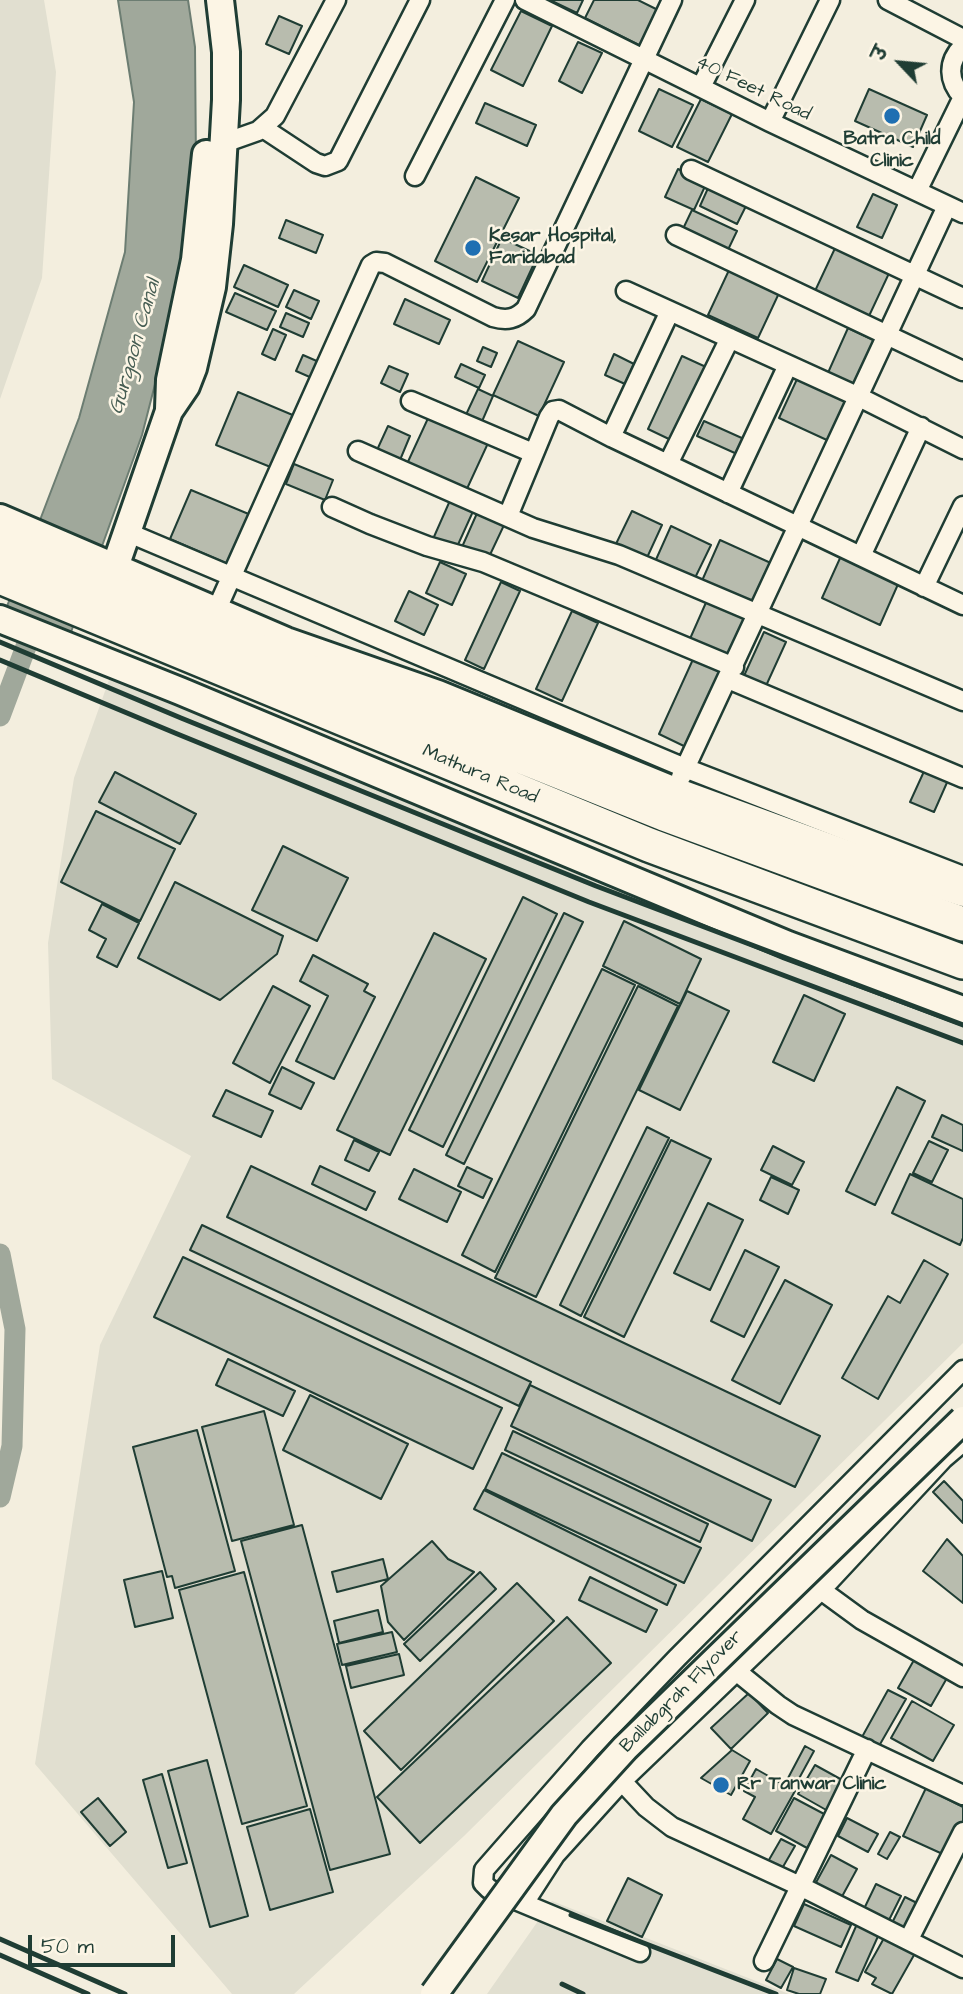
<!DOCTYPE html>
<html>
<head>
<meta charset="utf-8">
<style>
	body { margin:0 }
	#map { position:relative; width:963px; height:1994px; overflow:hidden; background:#f3eede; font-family:"Architects Daughter","Playpen Sans Deva",sans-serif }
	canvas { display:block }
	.north { position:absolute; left:865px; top:28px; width:70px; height:70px; -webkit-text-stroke:5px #fcf5e5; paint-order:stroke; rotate:296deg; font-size:19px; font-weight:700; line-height:28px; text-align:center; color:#1f3d34 }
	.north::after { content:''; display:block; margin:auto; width:24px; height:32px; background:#1f3d34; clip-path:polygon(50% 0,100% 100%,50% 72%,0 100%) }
	.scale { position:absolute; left:28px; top:1935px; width:147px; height:32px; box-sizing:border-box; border:4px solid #1f3d34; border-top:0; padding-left:9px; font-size:21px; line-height:24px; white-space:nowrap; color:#1f3d34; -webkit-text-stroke:5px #fcf5e5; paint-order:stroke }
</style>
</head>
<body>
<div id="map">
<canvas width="963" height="1994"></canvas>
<div class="north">उ</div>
<div class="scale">50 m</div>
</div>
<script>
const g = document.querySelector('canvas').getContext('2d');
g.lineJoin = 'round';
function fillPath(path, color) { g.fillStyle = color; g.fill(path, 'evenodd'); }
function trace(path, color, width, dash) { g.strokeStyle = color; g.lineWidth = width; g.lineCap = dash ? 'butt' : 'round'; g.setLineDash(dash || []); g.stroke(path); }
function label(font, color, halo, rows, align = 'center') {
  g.font = font + ' "Architects Daughter",sans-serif'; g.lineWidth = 5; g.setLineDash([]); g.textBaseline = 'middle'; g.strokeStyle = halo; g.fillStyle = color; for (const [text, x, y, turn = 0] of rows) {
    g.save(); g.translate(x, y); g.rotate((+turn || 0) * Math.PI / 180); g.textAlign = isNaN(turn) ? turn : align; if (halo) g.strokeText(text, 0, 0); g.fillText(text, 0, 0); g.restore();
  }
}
const built = new Path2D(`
	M0,0h44l12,72 -14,206 -42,121z
	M109,680l854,336v327l-499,493 -170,158h-62l-197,-230 65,-419 91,-189 -139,-77 -4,-136 26,-165z
	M552,1901l237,93h-302z`);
const water = new Path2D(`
	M118,0h70l7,47 1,119 -14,113 -40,156 -76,211 -65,-24 78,-204 46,-166 9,-150z`);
const canal = new Path2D(`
	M0,716l36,-96
	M0,1254l15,75 -3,117 -12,51`);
const building = new Path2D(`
	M550,0h33l-6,13z
	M594,0h44l20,10 -17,36 -56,-28z
	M521,11l31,15 -29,60 -32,-16z
	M279,16l23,10 -13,28 -23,-10z
	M578,42l24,11 -20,40 -23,-12z
	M659,89l34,16 -21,42 -33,-16z
	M869,89l58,26 -14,32 -58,-26z
	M701,99l31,15 -24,48 -31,-15z
	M485,103l51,22 -9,21 -51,-23z
	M678,169l29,13 -13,28 -29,-13z
	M476,177l43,21 -42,84 -42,-21z
	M709,186l38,18 -10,20 -37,-18z
	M873,194l24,11 -15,33 -25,-11z
	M692,210l45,21 -11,23 -45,-21z
	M286,220l37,15 -7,18 -37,-15z
	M502,238l36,17 -20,43 -36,-17z
	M837,244l54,25 -22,47 -54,-25z
	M244,265l44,20 -10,22 -44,-20z
	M730,268l50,23 -22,47 -50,-23z
	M294,290l25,11 -8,18 -25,-12z
	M235,293l41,18 -9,19 -41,-18z
	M405,299l45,21 -11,24 -45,-20z
	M286,313l23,10 -6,14 -23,-10z
	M848,328l30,14 -21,46 -30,-13z
	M273,329l13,6 -11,25 -13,-6z
	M518,341l46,21 -25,54 -46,-21z
	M483,347l14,6 -6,14 -14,-6z
	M614,354l20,10 -9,20 -20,-9z
	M303,355l16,7 -7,16 -16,-7z
	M682,356l24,11 -35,73 -23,-11z
	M461,364l24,11 -6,13 -24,-11z
	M389,366l19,8 -8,18 -19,-9z
	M798,377l50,23 -19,41 -50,-23z
	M478,389l15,7 -13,30 -16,-7z
	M238,392l57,24 -22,52 -57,-23z
	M430,414l59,27 -24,52 -59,-27z
	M704,421l40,18 -7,15 -40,-18z
	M388,426l22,10 -10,24 -23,-10z
	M294,464l39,16 -8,20 -39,-16z
	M191,490l60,25 -21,50 -60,-26z
	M452,496l23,11 -19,42 -23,-10z
	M478,511l27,12 -17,36 -26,-12z
	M632,511l30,14 -17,37 -31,-14z
	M671,526l40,19 -18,37 -39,-18z
	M720,540l53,24 -20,43 -52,-24z
	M841,556l58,26 -19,43 -58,-27z
	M440,562l26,12 -14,31 -26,-12z
	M501,582l19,9 -36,78 -19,-9z
	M409,591l29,14 -14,30 -29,-14z
	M708,598l45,21 -20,42 -44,-20z
	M572,611l26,12 -36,78 -26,-12z
	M764,632l22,10 -21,46 -22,-10z
	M695,655l30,13 -37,80 -29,-14z
	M926,767l23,11 -15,34 -24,-10z
	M115,772l81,42 -16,30 -81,-42z
	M96,811l79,38 -35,72 -79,-39z
	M283,846l65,32 -31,63 -65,-31z
	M175,882l108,54 -6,18 -57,46 -82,-42z
	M523,897l34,17 -114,233 -34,-17z
	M102,904l37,19 -22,44 -20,-10 9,-18 -17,-9z
	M564,913l19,9 -119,242 -18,-9z
	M624,921l77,38 -21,45 -77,-38z
	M434,933l52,26 -96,196 -53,-25z
	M313,955l55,29 -4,7 11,6 -41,82 -38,-18 32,-65 -28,-15z
	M602,969l33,16 -140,287 -33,-17z
	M273,986l37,20 -40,77 -37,-20z
	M638,986l40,20 -142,291 -41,-19z
	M687,991l42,20 -49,99 -41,-20z
	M804,995l41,19 -31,67 -41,-19z
	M282,1067l32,16 -13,26 -32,-15z
	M897,1087l28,14 -50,104 -29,-14z
	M226,1090l47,21 -12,26 -48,-21z
	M942,1115l21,10v26l-31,-14z
	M647,1127l22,11 -88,178 -21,-11z
	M354,1140l25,12 -10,19 -24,-11z
	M671,1140l40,19 -87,178 -40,-20z
	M929,1141l19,9 -16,32 -19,-9z
	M773,1146l31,16 -12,23 -31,-15z
	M251,1166l569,270 -25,51 -568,-270z
	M320,1166l55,26 -9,18 -54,-26z
	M467,1167l25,12 -9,19 -25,-12z
	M414,1169l47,23 -14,30 -48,-23z
	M910,1174l53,25v39l-3,7 -68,-32z
	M771,1177l28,13 -11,24 -28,-14z
	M708,1203l35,17 -33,70 -36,-17z
	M202,1225l329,157 -12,24 -329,-156z
	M745,1250l34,17 -35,70 -33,-16z
	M183,1257l319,151 -29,61 -319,-152z
	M924,1260l24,14 -70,125 -36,-21 46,-82 12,7z
	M785,1280l47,25 -52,99 -48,-24z
	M228,1359l67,32 -12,25 -67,-31z
	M530,1385l241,115 -19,41 -241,-115z
	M310,1395l98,49 -27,55 -98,-49z
	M264,1411l30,114 -62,16 -30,-114z
	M197,1430l38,141 -60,17 -3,-12 -5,1 -34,-130z
	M513,1431l195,93 -8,18 -195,-92z
	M502,1453l199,95 -17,35 -199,-94z
	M944,1481l19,20v22l-30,-31z
	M484,1490l192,95 -9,20 -193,-96z
	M302,1525l88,329 -60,16 -89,-329z
	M947,1539l16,17v47l-40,-32z
	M432,1541l16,18 26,13 -70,68 -16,-18 -7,-36z
	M383,1559l5,20 -51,13 -5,-20z
	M162,1571l11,47 -38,9 -11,-47z
	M244,1572l63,234 -65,18 -63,-234z
	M480,1572l16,17 -76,72 -16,-17z
	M590,1577l67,33 -11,22 -67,-32z
	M517,1583l37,38 -153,149 -37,-39z
	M378,1610l5,22 -44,11 -5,-22z
	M567,1617l44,46 -191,180 -43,-46z
	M392,1632l5,20 -55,13 -5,-21z
	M918,1653l33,18 -20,35 -33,-18z
	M399,1654l5,21 -53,13 -5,-22z
	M888,1690l18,9 -27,47 -17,-9z
	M749,1693l19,20 -37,36 -20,-21z
	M912,1701l42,24 -21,36 -42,-23z
	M805,1746l9,5 -18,33 -9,-4z
	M732,1750l18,11 -19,34 -30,-17z
	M207,1760l41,156 -38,11 -42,-156z
	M815,1765l29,16 -16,30 -30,-17z
	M756,1769l39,22 -24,43 -28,-15 12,-22 -11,-6z
	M162,1774l25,89 -19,5 -25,-88z
	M926,1788l37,19v16l-16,33 -44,-20z
	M98,1798l28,34 -16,14 -29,-34z
	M794,1798l32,17 -19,33 -31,-17z
	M310,1809l23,83 -63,18 -23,-83z
	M847,1818l31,16 -10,18 -30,-16z
	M890,1832l10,5 -13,22 -9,-5z
	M781,1839l14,7 -15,26 -14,-7z
	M831,1855l26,14 -18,33 -26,-14z
	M628,1878l34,17 -20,42 -35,-16z
	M876,1884l25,12 -14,28 -25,-11z
	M905,1897l18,9 -13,28 -19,-9z
	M804,1904l47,21 -10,22 -47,-21z
	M857,1924l22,10 -21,47 -22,-9z
	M888,1931l30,17 -26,46 -20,-10 4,-6 -11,-6z
	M777,1959l16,8 -12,21 -15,-8z
	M794,1968l32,11 -6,15h-21l-12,-4z`);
const street = new Path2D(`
	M525,0l245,122 193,91
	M888,0l75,39
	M963,46c-16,16 -15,35 0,51
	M701,87l44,-87
	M770,122l60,-122
	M263,128l53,35 9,3 13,-5 82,-161
	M224,143l34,-12 17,-15 61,-116
	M691,170l272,128
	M415,176l90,-176
	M917,191l46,-94
	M676,235l287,136
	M626,291l233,106 104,52
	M411,401l122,52
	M611,437l59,-126
	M358,451l175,77 86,27 344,146
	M668,464l62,-126
	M728,493l60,-128
	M332,507l38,17 57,22 56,16 251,105
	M508,516l41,-99 4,-6 6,-1 52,27 352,168
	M129,533l556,235 278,108
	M861,556l60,-129
	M924,587l39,-81
	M216,611l155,-346 5,-3 9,1 108,54c14,4 23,2 33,-8l146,-309
	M728,679l235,99
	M681,777l266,-571
	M821,1590l41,30 101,57
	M735,1670l43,35 15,10 170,80
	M615,1774l31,33 26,20 130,60 161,81
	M524,1903l31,-48 67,-74 199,-191 122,-131 20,-17
	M909,1939l54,-107
	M640,1952l-151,-63 -6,-6 1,-13 106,-121 87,-91 286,-288
	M764,1961l103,-212`);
const secondary = new Path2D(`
	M169,409l1,-29 25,-120 11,-106
	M0,518l286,123 152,53 237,97 189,69 99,33
	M115,567l54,-156 17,-25 7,-18 19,-81 7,-63 7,-124v-48l-6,-52
	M0,619l180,72 608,254 175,65`);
const highway = new Path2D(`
	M0,547l664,267 299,110
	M0,577l649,268 314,117`);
const rail = new Path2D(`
	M0,642l181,76 415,168 367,139
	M0,660l175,73 414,169 374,141
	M571,1915l205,79
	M0,1939l125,55
	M0,1955l88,39
	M562,1984l21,10`);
const secondaryBridge = new Path2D(`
	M434,1994l130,-179 61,-67 338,-328`);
const markers = [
	[892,116,9,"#1f6fb2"],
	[473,248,9,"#1f6fb2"],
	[721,1785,9,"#1f6fb2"]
];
const streetNames = [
	["40 Feet Road",753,89,26],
	["Mathura Road",480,775,23],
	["Ballabgrah Flyover",682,1692,-45]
];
const poiNames = [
	["Batra Child",892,140,"center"],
	["Clinic",892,162,"center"],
	["Kesar Hospital,",489,237],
	["Faridabad",489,259],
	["Rr Tanwar Clinic",737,1785]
];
const waterNames = [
	["Gurgaon Canal",136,347,-74]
];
fillPath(built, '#e1dfd0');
fillPath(water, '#a0a89b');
trace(water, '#6c7d72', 2);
trace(canal, '#a0a89b', 21);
fillPath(building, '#b8bcae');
trace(building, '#1f3d34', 2);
trace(street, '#1f3d34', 23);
trace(secondary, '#1f3d34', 32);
trace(highway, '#1f3d34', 38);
trace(street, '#fcf5e5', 18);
trace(secondary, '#fcf5e5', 26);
trace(highway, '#fcf5e5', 33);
trace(rail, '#1f3d34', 5);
trace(secondaryBridge, '#1f3d34', 32, []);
trace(secondaryBridge, '#fcf5e5', 26);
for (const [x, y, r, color] of markers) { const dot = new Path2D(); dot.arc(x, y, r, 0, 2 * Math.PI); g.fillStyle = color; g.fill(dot); trace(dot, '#fcf5e5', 2.5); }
label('19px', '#1f3d34', '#fcf5e5', streetNames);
label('bold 19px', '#1f3d34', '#fcf5e5', poiNames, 'left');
label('italic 21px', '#465d53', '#fcf5e5', waterNames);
</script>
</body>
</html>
